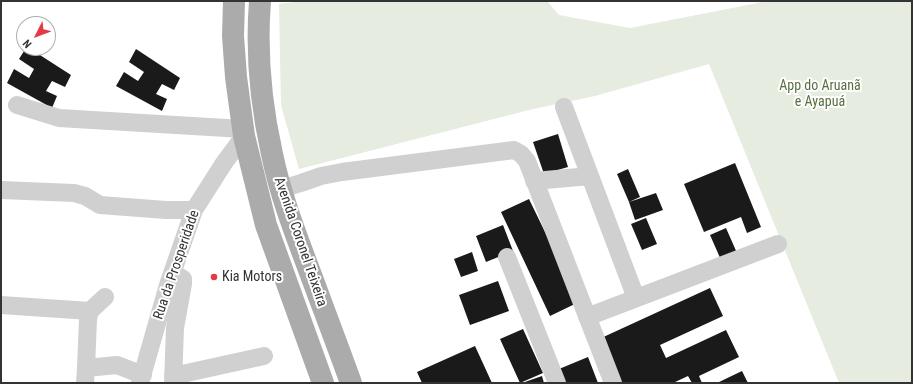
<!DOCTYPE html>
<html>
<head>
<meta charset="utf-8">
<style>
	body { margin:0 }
	#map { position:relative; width:913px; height:384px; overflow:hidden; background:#fff; font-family:"Roboto Condensed",sans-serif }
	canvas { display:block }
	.frame { position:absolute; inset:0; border:2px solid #333; pointer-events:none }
	.north { position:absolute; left:16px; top:16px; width:40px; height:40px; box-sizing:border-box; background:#fff; border:1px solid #adadad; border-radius:50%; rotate:228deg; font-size:11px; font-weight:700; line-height:16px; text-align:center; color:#333 }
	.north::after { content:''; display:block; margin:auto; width:14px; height:18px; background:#e63946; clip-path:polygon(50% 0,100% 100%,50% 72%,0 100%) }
</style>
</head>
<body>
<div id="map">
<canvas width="913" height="384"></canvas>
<div class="frame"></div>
<div class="north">N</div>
</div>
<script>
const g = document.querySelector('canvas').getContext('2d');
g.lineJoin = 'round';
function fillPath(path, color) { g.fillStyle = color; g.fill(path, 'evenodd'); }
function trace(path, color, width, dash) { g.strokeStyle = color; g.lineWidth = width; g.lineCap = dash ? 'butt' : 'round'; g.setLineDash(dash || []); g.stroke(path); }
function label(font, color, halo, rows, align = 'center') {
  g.font = font + ' "Roboto Condensed",sans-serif'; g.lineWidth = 4; g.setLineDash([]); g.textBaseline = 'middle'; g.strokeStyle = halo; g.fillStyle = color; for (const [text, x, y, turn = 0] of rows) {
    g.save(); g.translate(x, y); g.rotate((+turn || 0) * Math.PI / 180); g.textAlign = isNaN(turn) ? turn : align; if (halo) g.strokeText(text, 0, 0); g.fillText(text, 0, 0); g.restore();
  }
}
const green = new Path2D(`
	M304,1h243l12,14 71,13 138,-27h144v382h-73l-130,-319 -114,32 -62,13 -234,60 -18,-64 -2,-101z`);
const building = new Path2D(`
	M26,48h3l42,27 -6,12 -13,-6 -6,10 11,5 -5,12 -45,-25 7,-14 15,9 5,-9 -15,-10z
	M136,49l44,29 -6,12 -12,-6 -6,10 11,5 -5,12 -46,-25 8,-14 14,9 6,-9 -15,-10z
	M558,134l10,33 -24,7 -11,-32z
	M735,163l26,64 -14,6 -6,-16 -37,15 -20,-48z
	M628,169l12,28 -11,5 -12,-28z
	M656,193l7,17 -28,10 -6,-18z
	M529,199l50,103 -29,14 -49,-104z
	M646,218l11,26 -15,6 -11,-26z
	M503,225l10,26 -27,11 -10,-26z
	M726,228l11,25 -16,7 -11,-25z
	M472,252l6,19 -17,6 -7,-18z
	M498,281l11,30 -39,14 -11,-30z
	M710,288l13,28 -63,29 6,13 60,-28 13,27 -40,19 3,7h-10l-4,-7 -15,7h-54l-20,-44z
	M523,329l20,44 -23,10 -20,-44z
	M475,346l17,37h-70l-5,-11z
	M588,357l10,26h-34l-5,-14z
	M742,371l6,12h-31z
	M542,376l2,7h-22z`);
const minor = new Path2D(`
	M17,105l42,13 184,11
	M564,107l72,191
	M534,181l56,-5
	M281,189l20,-6 20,-7 21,-4 172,-22 7,4 6,7 86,222
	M1,190l73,3 11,3 15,9 66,5h28
	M507,257l50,126
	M172,274l8,3 3,2v5l-8,44 -2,55
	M1,305l89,6
	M587,317l191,-73
	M86,368l31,-3 26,10
	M173,376l91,-20
	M85,383l1,-15 2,-49 2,-8 15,-14
	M140,383l28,-98 26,-75 30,-47 20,-27`);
const major = new Path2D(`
	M234,1l-1,35 3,41 8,59 22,89 57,158
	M260,1c-4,51 1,104 12,153 8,39 22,76 36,113 14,38 29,77 43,116`);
const markers = [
	[214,277,4,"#e63946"]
];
const parkNames = [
	["App do Aruanã",820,86],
	["e Ayapuá",820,102]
];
const streetNames = [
	["Avenida Coronel Teixeira",300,242,71],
	["Rua da Prosperidade",177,265,-71]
];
const poiNames = [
	["Kia Motors",222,277]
];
fillPath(green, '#e6ecdf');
fillPath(building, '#1a1a1a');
trace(minor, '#d0d0d0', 18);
trace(major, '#ababab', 22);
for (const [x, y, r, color] of markers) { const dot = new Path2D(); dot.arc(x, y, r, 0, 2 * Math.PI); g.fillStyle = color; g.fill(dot); trace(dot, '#fff', 1.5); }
label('14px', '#56703f', '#fff', parkNames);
label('14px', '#333', '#fff', streetNames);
label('14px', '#333', '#fff', poiNames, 'left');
</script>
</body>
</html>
